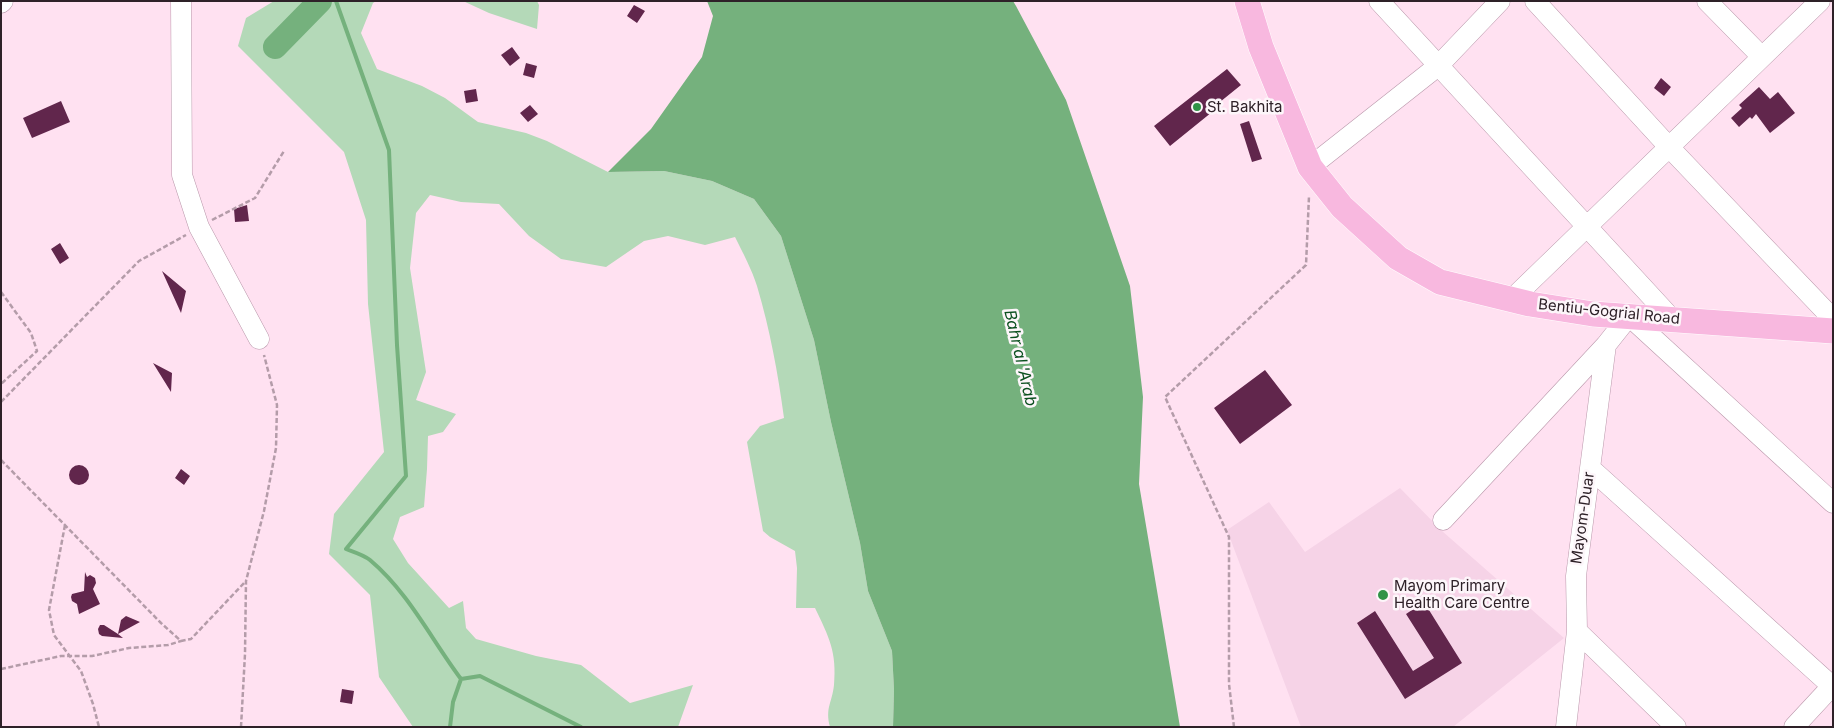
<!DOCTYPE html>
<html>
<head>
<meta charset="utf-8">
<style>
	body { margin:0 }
	#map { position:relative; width:1834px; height:728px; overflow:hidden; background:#ffe1f1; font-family:Inter,sans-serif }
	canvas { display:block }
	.frame { position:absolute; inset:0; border:2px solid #2e2128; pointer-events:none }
</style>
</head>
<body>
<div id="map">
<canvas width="1834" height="728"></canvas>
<div class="frame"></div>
</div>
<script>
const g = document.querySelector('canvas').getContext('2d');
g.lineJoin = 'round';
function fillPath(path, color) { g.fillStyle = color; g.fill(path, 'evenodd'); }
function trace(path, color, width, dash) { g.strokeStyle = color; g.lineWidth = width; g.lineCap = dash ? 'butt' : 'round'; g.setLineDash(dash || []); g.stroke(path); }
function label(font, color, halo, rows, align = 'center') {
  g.font = font + ' Inter,sans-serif'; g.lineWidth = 5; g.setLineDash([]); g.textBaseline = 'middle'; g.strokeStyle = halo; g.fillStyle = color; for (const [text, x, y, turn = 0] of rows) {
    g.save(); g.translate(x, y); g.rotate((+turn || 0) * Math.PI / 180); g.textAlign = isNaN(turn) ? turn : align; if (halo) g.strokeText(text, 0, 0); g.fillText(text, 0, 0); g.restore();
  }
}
const built = new Path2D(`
	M1400,488l42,43 122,107 -111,89h-152l-74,-197 42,-28 36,50z`);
const green = new Path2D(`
	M274,1h102l-3,2 -12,30 16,36 45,17 23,12 33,24 48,11 21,8 61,31 56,-1 48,10 42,18 27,37 33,104 17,82 29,121 8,48 24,60 2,39 -1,37h-63c-5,-19 2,-24 4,-42 3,-33 -5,-48 -19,-77h-19l1,-40 -2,-17 -25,-14 -7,-6 -16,-89 13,-16 24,-8c-6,-45 -14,-88 -27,-132 -5,-16 -14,-33 -22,-49l-30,8 -37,-9 -24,5 -38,26 -45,-8 -32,-23 -30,-32 -38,-2 -31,-7 -14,18 -6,55 16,104 -10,28 40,14 -13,18 -15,4 -1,33 -3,38 -24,10 -7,22 15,24 41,45 14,-7 3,27 10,11 60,17 45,9 49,38 63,-18 -15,42h-265l-34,-50 -9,-82 -41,-41 5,-40 50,-62 -16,-148 -2,-84 -22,-68 -106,-106 8,-28z
	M463,1h74l2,4 -2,24 -48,-16z`);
const water = new Path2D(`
	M707,1h306l3,5 50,94 64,186 13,111 -4,87 41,243h-287l1,-37 -2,-39 -24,-60 -8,-48 -29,-121 -17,-82 -33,-104 -27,-37 -42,-18 -48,-10 -56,1 43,-43 51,-72 11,-41z`);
const stream = new Path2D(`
	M336,1l53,149 8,195 9,131 -60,73c8,3 18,6 24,11 39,33 61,79 91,119l-8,23 -3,25
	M461,679l19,-3 101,51`);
const river = new Path2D(`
	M275,47l45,-46`);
const building = new Path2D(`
	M634,5l11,6 -8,12 -10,-7z
	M512,47l8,11 -10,8 -9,-11z
	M526,63l11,3 -3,12 -11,-3z
	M1227,69l14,16 -26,21 2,2 -47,38 -16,-20z
	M1661,78l10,9 -7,9 -10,-8z
	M1759,87l11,12 8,-7 17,21 -25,20 -14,-19 -4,5 -2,-2 -11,10 -8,-9 11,-10 -3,-3z
	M476,89l2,12 -12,2 -2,-12z
	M61,101l9,21 -38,16 -9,-20z
	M530,105l8,9 -10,8 -8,-9z
	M1249,121l13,38 -10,3 -12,-38z
	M247,205l2,16 -14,1 -1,-13z
	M60,243l9,15 -9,6 -9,-15z
	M162,271l24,20 -5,22z
	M153,363l19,10 -1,19z
	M1265,370l27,35 -52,39 -26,-36z
	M69 475a10 10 0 1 1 20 0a10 10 0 1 1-20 0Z
	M181,469l9,7 -6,9 -9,-7z
	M85,572l2,5 3,-2 5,3 1,5 -3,6 7,15 -21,10 -2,-10 -5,-3 -1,-4 1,-3 12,-3z
	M1424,602l38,61 -57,36 -48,-76 18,-12 38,60 21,-13 -28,-44z
	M126,616l14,6 -22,12 5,4 -21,-2 -3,-2 -1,-5 2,-4h4l14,9 3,-14z
	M342,689l12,2 -2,13 -12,-2z`);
const path = new Path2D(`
	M212,220l43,-22 29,-47
	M1,292l30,41 6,18 -36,33
	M1,402l138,-141 47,-26
	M1,460l160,163 20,18 10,-2 54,-57
	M65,525l-16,85 5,25 27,36 12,33 6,23
	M1,669l60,-13h31l37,-8 39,-3 13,-4
	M241,727l4,-73 1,-73 18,-70 12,-63 1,-43 -13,-50
	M1234,727l-5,-43v-147l-64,-140 141,-132 3,-69`);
const minor = new Path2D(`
	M181,1l1,174 17,52 60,112
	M1379,1l293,318
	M1535,1l134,146 164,172
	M1707,1l55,56
	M1,3l2,-2
	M1310,167l128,-101 62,-65
	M1511,300l309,-299
	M1590,468l243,219
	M1443,520l163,-175
	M1577,631l99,96
	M1566,727l11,-96 -1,-55 30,-231 23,-29 204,187
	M1794,727l39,-42`);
const major = new Path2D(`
	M1247,1l14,46 49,120 32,40 56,51 42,24 90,22 63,10 240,17`);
const markers = [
	[1197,107,5,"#309347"],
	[1383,595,6,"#309347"]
];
const poiNames = [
	["St. Bakhita",1207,107],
	["Mayom Primary",1394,586],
	["Health Care Centre",1394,603]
];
const streetNames = [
	["Bentiu-Gogrial Road",1609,312,6],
	["Mayom-Duar",1583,518,-82]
];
const waterNames = [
	["Bahr al 'Arab",1020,358,77]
];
fillPath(built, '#f6d3e7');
fillPath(green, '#b4d9b8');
fillPath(water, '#75b17d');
trace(stream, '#75b17d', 4);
trace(river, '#75b17d', 24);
fillPath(building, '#61264c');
trace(minor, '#b997aa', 21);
trace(major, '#fff', 26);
trace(path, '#b49ca9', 2.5, [5, 2.5]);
trace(minor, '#fff', 20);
trace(major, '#f8b8df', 25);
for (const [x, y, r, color] of markers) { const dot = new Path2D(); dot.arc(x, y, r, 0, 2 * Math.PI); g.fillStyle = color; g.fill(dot); trace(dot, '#fdf6fa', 2); }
label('15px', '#2e2128', '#fdf6fa', poiNames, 'left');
label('15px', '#2e2128', '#fdf6fa', streetNames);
label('italic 16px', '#0b501f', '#fdf6fa', waterNames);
</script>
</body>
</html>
